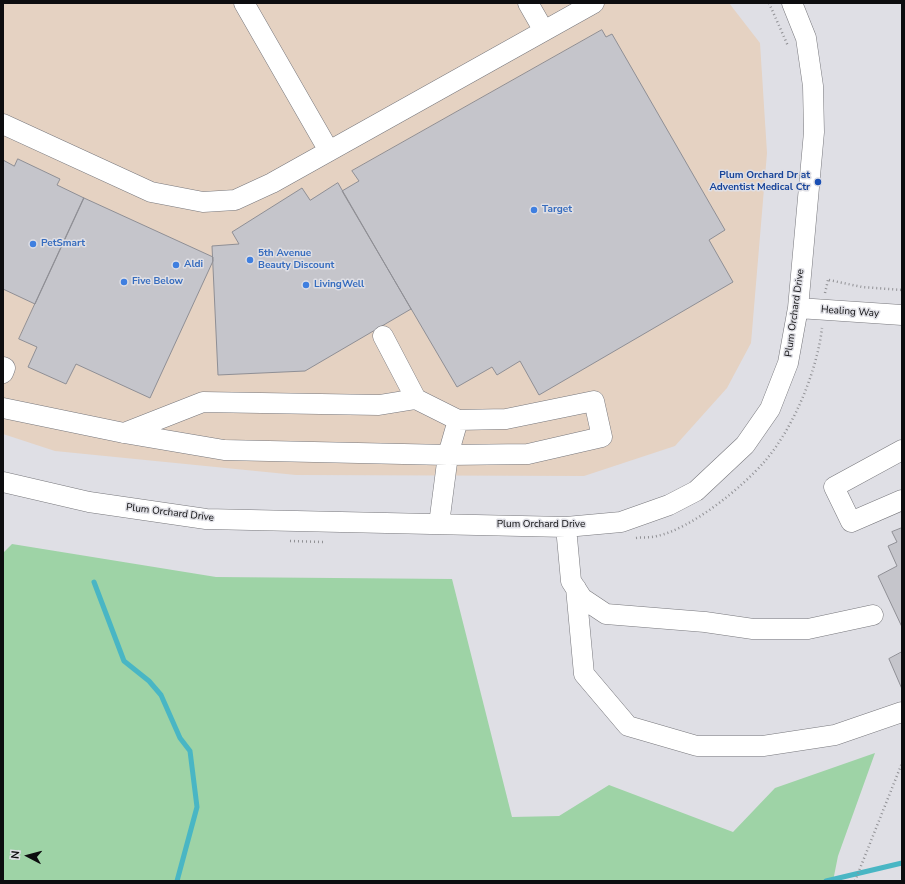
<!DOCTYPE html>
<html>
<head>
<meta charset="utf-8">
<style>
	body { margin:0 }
	#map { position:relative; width:905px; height:884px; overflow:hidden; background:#dfdfe5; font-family:"Nunito Sans",sans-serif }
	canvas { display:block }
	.frame { position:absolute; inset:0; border:4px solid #0d0d0f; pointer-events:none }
	.north { position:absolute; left:8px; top:836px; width:40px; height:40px; -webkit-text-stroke:3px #dfdfe5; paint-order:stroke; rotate:276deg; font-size:11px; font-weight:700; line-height:16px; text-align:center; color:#0d0d0f }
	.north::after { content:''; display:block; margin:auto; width:14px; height:18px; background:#0d0d0f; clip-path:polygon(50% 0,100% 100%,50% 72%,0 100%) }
</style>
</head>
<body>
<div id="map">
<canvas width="905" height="884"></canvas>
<div class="frame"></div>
<div class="north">N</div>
</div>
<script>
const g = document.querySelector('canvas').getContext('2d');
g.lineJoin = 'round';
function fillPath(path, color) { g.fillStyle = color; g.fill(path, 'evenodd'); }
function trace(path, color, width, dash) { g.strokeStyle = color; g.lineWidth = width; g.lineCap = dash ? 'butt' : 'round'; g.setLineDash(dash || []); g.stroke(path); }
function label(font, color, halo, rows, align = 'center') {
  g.font = font + ' "Nunito Sans",sans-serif'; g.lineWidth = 3; g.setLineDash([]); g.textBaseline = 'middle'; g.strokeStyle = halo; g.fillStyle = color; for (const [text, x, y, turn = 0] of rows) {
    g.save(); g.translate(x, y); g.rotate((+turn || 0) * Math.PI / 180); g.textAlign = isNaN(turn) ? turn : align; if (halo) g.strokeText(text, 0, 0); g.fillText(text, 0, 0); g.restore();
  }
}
const commercial = new Path2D(`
	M3,3h726l31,40 7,110 -16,190 -24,45 -52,58 -91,30 -288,-1 -241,-24 -52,-17z`);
const green = new Path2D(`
	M12,544l204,33 236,2 60,238 47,-1 50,-31 124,47 42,-44 100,-35 -37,103 -5,25h-830v-328z`);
const stream = new Path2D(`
	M94,582l30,79 25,20 12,14 19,43 10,13 7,56 -20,74
	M826,881l76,-18`);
const building = new Path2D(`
	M602,30l4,7 6,-3 113,196 -16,10 24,42 -194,113 -19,-34 -23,14 -5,-8 -35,20 -115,-196 17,-10 -7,-10z
	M18,159l42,20 -3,6 27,13 -49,106 -32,-15v-129l11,6z
	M338,183l73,126 -106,62 -87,4 -6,-129 27,-2 -7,-12 70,-44 8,12z
	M84,198l129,59v4l-63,137 -74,-34 -10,20 -38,-17 9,-20 -18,-8z
	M902,528v99l-24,-51 19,-10 -9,-20 9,-4 -5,-10z
	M902,652v37l-13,-30z`);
const path = new Path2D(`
	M769,3l19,43
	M829,280l33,7 40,3
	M825,293l3,-13
	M636,538c7,-1 14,0 21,-2 34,-7 86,-49 108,-75 29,-34 52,-90 57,-133
	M290,541l33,1
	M855,881l47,-118`);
const minor = new Path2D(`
	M244,3l85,148
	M528,3l16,28
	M3,124l148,68 52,10 32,-2 37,-17 322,-180
	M798,308l104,7
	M383,336l33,63 42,21
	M3,367l2,1 -2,5
	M3,408l121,25 100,17 224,5 80,-1 74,-17 -8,-36 -88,18 -48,1 -10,35 -9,69
	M124,433l79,-31 176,3 37,-6
	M902,450l-68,37 17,35 51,-22
	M3,482l86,20 117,17 360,8 55,-5 48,-17 27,-14 49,-46 25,-36 18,-46 10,-55 16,-176 -1,-46 -7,-48 -14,-35
	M566,527l5,54 11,17 24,16 99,8 48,7h55l65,-14
	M576,588l8,86 44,52 69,20h66l72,-11 67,-23`);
const markers = [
	[818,182,4,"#1a4fb4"],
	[534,210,4,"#3f7fe0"],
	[33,244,4,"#3f7fe0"],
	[250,260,4,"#3f7fe0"],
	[176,265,4,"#3f7fe0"],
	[124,282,4,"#3f7fe0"],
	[306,285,4,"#3f7fe0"]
];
const transitNames = [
	["Plum Orchard Dr at",810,176],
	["Adventist Medical Ctr",810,188]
];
const shopNames = [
	["Target",542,210],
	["PetSmart",41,244],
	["5th Avenue",258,254],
	["Beauty Discount",258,266],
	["Aldi",184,265],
	["Five Below",132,282],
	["LivingWell",314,285]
];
const streetNames = [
	["Healing Way",850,312,4],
	["Plum Orchard Drive",795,313,-82],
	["Plum Orchard Drive",170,513,7],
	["Plum Orchard Drive",541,525]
];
fillPath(commercial, '#e5d2c2');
fillPath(green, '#9ed3a6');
trace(stream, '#49b6c4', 5);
fillPath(building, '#c5c5cb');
trace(building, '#8f8f95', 1);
trace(minor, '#77777c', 21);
trace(path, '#919195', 2.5, [1, 3]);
trace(minor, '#fff', 20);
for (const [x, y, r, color] of markers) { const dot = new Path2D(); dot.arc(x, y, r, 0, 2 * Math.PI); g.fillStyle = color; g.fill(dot); trace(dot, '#dfdfe5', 1.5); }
label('bold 10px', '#164399', '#dfdfe5', transitNames, 'right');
label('bold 10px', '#366cbe', '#dfdfe5', shopNames, 'left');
label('10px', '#0d0d0f', '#dfdfe5', streetNames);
</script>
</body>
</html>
